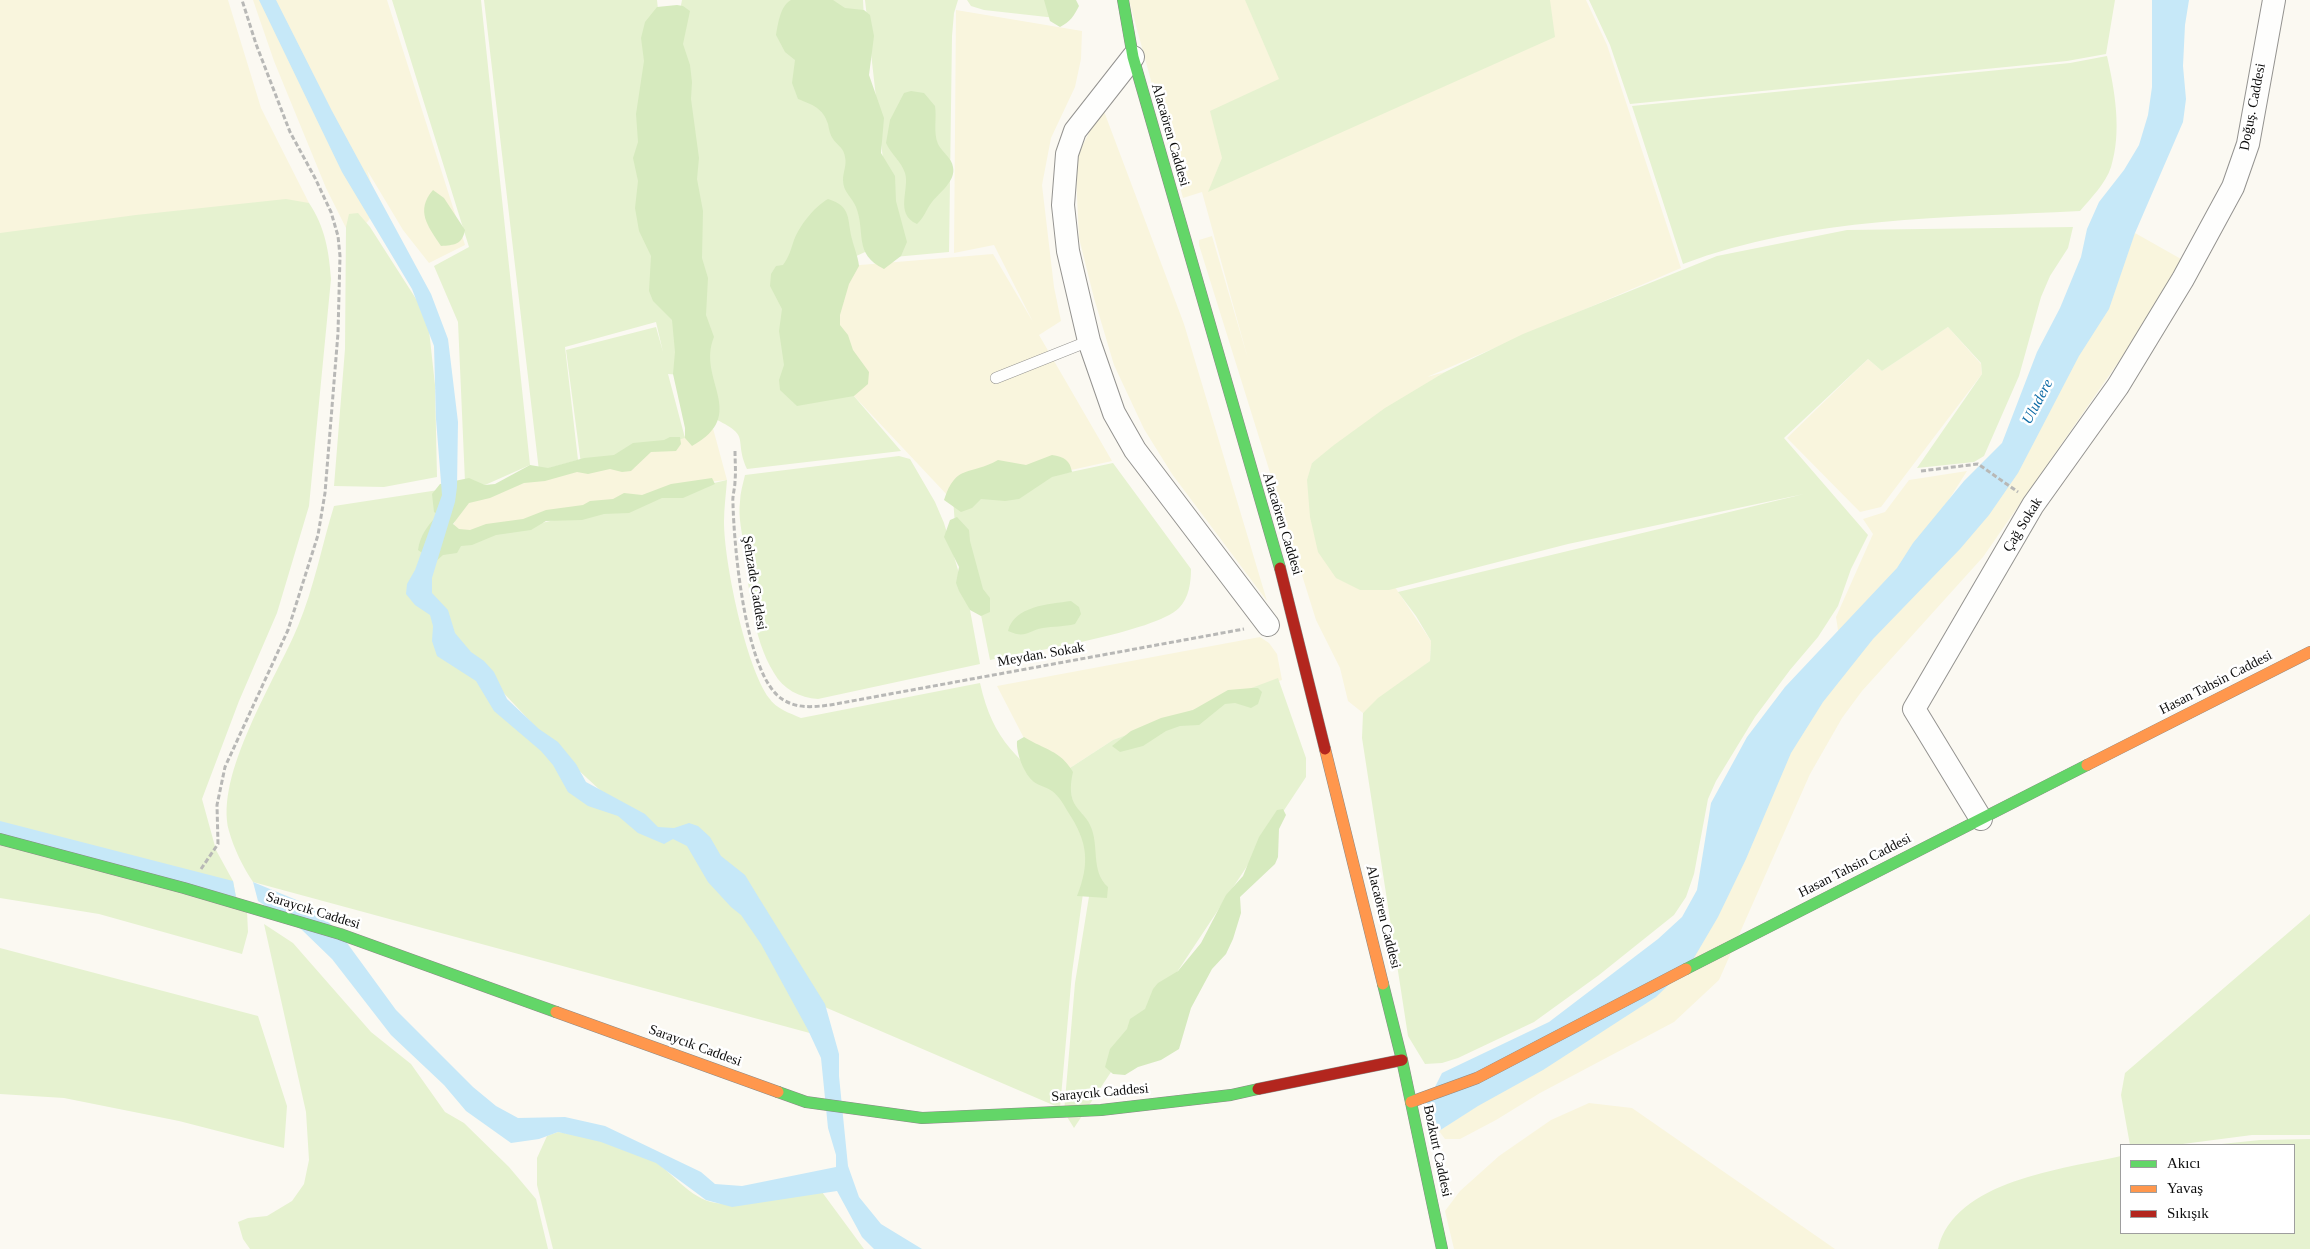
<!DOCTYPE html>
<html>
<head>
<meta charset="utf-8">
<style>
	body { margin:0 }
	#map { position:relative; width:2310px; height:1249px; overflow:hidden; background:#fbf9f2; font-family:Georgia,serif }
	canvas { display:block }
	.legend { position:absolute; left:2120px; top:1144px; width:175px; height:90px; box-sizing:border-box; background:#fff; border:1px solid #9e9e9e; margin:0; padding:6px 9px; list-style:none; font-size:15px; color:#0d0d0d }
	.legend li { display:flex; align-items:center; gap:10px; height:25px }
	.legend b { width:25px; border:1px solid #9e9e9e }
</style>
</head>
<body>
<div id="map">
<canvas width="2310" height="1249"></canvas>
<ul class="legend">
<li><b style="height:6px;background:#63d668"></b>Akıcı</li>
<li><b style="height:6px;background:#ff974d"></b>Yavaş</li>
<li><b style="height:6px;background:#b3261e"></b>Sıkışık</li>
</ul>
</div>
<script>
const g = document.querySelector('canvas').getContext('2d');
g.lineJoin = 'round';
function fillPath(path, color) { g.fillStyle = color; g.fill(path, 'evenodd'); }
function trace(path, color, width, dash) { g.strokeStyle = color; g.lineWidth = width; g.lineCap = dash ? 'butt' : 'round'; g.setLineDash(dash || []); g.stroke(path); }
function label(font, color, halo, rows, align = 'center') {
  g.font = font + ' Georgia,serif'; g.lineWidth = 5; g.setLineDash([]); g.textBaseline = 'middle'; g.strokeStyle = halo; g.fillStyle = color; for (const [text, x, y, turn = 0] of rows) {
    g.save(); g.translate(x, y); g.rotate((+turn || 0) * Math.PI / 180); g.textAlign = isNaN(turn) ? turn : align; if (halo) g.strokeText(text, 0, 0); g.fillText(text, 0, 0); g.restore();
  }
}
const farmland = new Path2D(`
	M0,0h228l33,108 48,95 -309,48z
	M253,0h134l78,245 -36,18 -26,-33 -36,-60 12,38 -27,32 -26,-52 -52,-127z
	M1129,0h457l21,45 74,223 -254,109 18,-5 -133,91 119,178 -1,20 -67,52 -15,-12 -8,-33 -24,-48 -117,-375v-5l13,-4 36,123 -46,-167 -19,6z
	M956,10l126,21 -1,28 -6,28 -24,51 -9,47 12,102 7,34 -22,14 73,126 -163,36 -95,-101 -27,-75 21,-55 145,-12 40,68 -39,-77 -40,8z
	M1102,106l82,218 83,277 -95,-127 -28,-45 -30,-64 -20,-67 -15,-60 -3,-62 3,-23z
	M2135,233l46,26 -32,59 -166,239 -121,134 -20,27 -32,56 -91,206 -45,42 -134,71 -44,27 -36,19h-15l-6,-8 165,-109 83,-74 117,-234 204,-236z
	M1948,327l33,37 1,10 -101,133 -21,5 -73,-74 81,-79 14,12z
	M711,421l16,59 -19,2 -238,54 -20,-3 17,-40 202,-48z
	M1967,471l-48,76 -80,90 -3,-20 37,-83 -10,-15 22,-7 24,-32z
	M1260,637l9,6 8,11 5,26 -169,60 -60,39 -26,-35 -30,-58z
	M1589,1103l43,5 203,141h-381l-9,-38 15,-20 39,-35 52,-36z`);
const green = new Path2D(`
	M392,0h89l49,465 -45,20 -20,-3 -7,-160 -24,-56 35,-19z
	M484,0h173l40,376 -29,-2 17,64 -104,26 -15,-114 90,-23 7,25 -7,-30 -91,25 13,113 -39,11z
	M682,0h181l13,247 -35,16 -42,30 48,95 54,63 -154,18c-14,-32 6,-32 -34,-51l-34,-403z
	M865,0h93l-4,13 -2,23 -3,216 -55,5z
	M967,0h86l3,18 -72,-8 -13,-4z
	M1245,0h305l5,37 -347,155 14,-34 -12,-47 69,-32z
	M1589,0h526l-9,54 -39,7 -437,43 -20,-59z
	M2107,56c8,35 15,76 4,111 -5,16 -20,31 -31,44 -133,7 -270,5 -397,53l-51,-158 438,-43z
	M286,199l23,4c16,24 20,48 22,76l-22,227 -32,107 -38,88 -37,98 14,51 17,31 3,16 11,14 1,21 -6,22 -143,-40 -99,-16v-665l136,-18z
	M358,213l12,14 48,75 11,28 6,55 2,92 -53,10 -50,-1 11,-137 1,-122 3,-13z
	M2073,227l-5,21 -18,28 -9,21 -22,79 -35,80 -10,6 -57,6 65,-94 -1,-11 -33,-36 -66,44 -14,-12 -84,79 84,97 -17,34 -13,37 -20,31 -28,33 -35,47 -39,64 -8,18 -14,75 -8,23 -12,18 -75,60 -65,47 -76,36 -16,5 -17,1 -17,-28 -46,-298 1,-25 15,-15 52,-37 1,-20 -15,-25 -18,-24 406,-98 -236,50 -179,46h-29l-24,-12 -18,-26 -8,-35 -3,-37 5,-17 22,-18 51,-37 60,-36 78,-38 194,-78 130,-26z
	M899,456l11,3 25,43 9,21 26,87 10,54 -162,35c-18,-1 -35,-10 -44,-26 -22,-36 -25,-85 -30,-126 -2,-14 -6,-31 -4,-45 0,-9 3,-18 5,-27z
	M1113,463l78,106c0,13 -2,29 -12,39 -24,24 -151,44 -189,52l-11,-55 -24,-79 -2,-29z
	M727,480c-1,14 -3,28 -3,42 0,40 22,145 45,176 7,11 21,15 32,20l179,-35c13,59 39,77 84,114l-11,-18 60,-39 165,-62 28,80v19l-232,351 -10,-16 11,-129 17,-105 -3,-28 -17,123 -12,135 -240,-103 -104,-144 -24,-30h-28l17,3 67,75 69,126 -564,-153c-10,-15 -19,-33 -24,-51 -15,-56 47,-152 69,-205 16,-38 24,-81 36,-120l111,-17 -6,33 -25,67 155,186 84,55 5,1 -44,-28 -52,-48 -96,-102 -40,-68 12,-38z
	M2310,914v221h-58l-77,10h-45l-9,-50 4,-22z
	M264,924l29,19 78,89 40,32 34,48 19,11 45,44 27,32 12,50h-298l-7,-10 -5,-17 10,-4 19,-2 25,-15 12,-17 5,-24 -3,-48z
	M0,948l258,68 29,90 -3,42 -105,-27 -115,-23 -64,-4z
	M558,1132c25,4 71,14 92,26 22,13 39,41 66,45 29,4 76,-7 106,-11l42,57h-311l-16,-64v-27l10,-22z
	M2310,1139v110h-372c16,-69 126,-80 183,-93v77h173v-88h-82l48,-5z`);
const forest = new Path2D(`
	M791,0h42l12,8 19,2 6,5 4,21 -5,39 15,43 -3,35 14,23 1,25 11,41 -6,14 -17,13c-31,-15 -18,-37 -28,-62 -4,-10 -13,-15 -13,-27 0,-8 4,-15 2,-23 -1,-9 -7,-11 -12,-18 -3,-4 -4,-10 -5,-15 -5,-16 -15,-19 -30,-25l-6,-16 3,-23 -10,-8 -9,-17c2,-11 4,-29 15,-35z
	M1044,0h32l3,6c-5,10 -9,16 -19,21l-10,-6z
	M677,5l6,1 7,5 -7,33 7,21 2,17 -1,17 8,59 -2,21 6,32 -1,47 6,20 -2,37 8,22c-18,43 36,77 -22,109l-7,-8v-10l-12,-54 2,-22 -3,-32 -19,-19 -4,-10 2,-35 -12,-25 -4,-23 3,-27 -5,-23 5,-16 -2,-28 8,-53 -3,-23 4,-16 12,-15z
	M911,91l13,2 11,13c2,12 -2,26 3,38 4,8 14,14 15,23 3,14 -13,25 -21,35 -6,7 -7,15 -15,22 -23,-10 -7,-35 -12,-51 -4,-12 -14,-19 -19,-30l4,-23 14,-27z
	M433,190l11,8 21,32c-3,15 -11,15 -24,16 -13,-20 -26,-35 -8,-56z
	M828,199c24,7 19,21 24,40 2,9 6,17 7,27l-10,18 -9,31v10l8,10 5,15 16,22 -1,12 -14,12 -57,10 -17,-16 -1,-10 5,-15 -5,-34 3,-22 -12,-23 1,-12 5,-8 7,-1c6,-8 8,-16 11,-25 6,-15 20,-33 34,-41z
	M670,437h10l1,7 -5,7 -25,1 -20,19 -9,1 -12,-3 -22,5 -11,-2 -32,9 -21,2 -34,15 -21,5 -16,21 6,5 11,1 16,-6 37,-5 23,-9 37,-5 7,-4 23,-2 11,-6 18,2 29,-11 41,-6 3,6 -32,14h-21l-33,15 -25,1 -22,6 -36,1 -15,9 -35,5 -24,10 -11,1 -4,7 -14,2 -8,7 -17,-12c2,-14 9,-24 19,-34l7,2 -10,-6 -2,-18 8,-10 29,-6 16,7 10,-1 35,-19 18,3 36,-10 30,-3 19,-12 31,-3z
	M1052,455c12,2 18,5 20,17l-20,5 -33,22 -14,2 -24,-2 -9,9 -11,4 -17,-12c12,-37 26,-24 54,-40l28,5z
	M957,517l12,13 1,11 13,48 7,9v14l-9,4 -11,-6 -11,-19 -3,-8 3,-16 -15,-30 6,-17z
	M1071,601l8,6 2,7 -6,10c-11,3 -22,2 -32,4 -16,3 -17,11 -35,3 6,-25 41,-27 63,-30z
	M1252,688h6l4,4 -4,12 -7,4 -16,-5 -10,1 -26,21 -19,1 -14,5 -23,15 -23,6 -8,-6 19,-15 30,-13 32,-8 35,-20z
	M1024,737c21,13 36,13 49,35 -2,9 -4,21 1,31 4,8 12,13 16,22 10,20 0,46 18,62l-1,11 -30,-2c13,-33 11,-54 -9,-84 -4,-7 -9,-16 -16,-21 -5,-4 -13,-5 -18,-9 -10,-8 -18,-29 -17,-41z
	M1283,809l3,6 -7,14 -1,28 -3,7 -35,33 1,16 -8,26 -7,15 -14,15 -21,39 -12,41 -18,11 -23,7 -13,8 -12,-1 -8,-7 5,-18 17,-20 3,-10 15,-10 8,-20 5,-6 20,-12 23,-28 25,-48 17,-19 16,-39 18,-27z`);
const water = new Path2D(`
	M259,0h17l56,111 99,183 17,45 10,83 -1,65 -2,15 -23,76v15l16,17 7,23 16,19 13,9 10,11 13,27 32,30 19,13 18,22 10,18 59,32 13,13 16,1 15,-5 9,3 12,11 11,19 24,19 14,23 66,106 14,50v22l9,90 11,31 22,27 41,25h-48l-12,-12 -25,-46 -105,16 -26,-7 -50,-37 -55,-21 -43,-10 -19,7 -28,4 -45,-32 -22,-26 -53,-50 -59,-76 -30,-29 -44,-29 -5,-19 58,24 28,26 57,78 77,77 23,19 22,12 47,-1 40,9 96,46 14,12 27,2 94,-19v-12l-8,-27 -7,-70 -13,-28 -47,-86 -20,-29 -10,-8 -23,-25 -21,-36 -14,-7 -9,5 -26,-11 -20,-17 -30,-10 -20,-14 -15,-27 -12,-14 -47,-40 -18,-30 -39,-25 -5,-15 1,-15 -3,-11 -15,-10 -9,-11 1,-10 8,-14 27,-75 -6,-76 -2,-73 -22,-57 -70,-117z
	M2152,0h37l-4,25 -2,41 3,33 -3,23 -48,111 -26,76 -30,47 -61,117 -29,42 -29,34 -87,90 -50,63 -32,51 -45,106 -28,58 -27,46 -35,34 -113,73 -65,36 -39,25 -12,-28 15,-30 107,-51 109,-83 24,-22 15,-27 14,-87 36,-66 38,-50 112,-119 16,-25 51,-62 38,-38 35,-91 23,-44 21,-51 6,-28 12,-27 25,-32 15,-25 9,-30 4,-28z
	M0,821l233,60 3,16 -236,-61z`);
const path = new Path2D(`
	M735,451c0,10 1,20 0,30 0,8 -3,15 -2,23 1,42 12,171 49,195 15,10 31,8 48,6l414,-76
	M1921,471l57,-7 40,28
	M201,869l17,-25 -1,-39 8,-38 63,-137 30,-95 7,-42 13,-160 2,-77 -2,-20 -7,-24 -16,-34 -25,-46 -34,-88 -14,-44`);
const lane = new Path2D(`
	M996,378l93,-37`);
const street = new Path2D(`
	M1133,57l-58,74 -8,23 -4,51 5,46 21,90 25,72 21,37 133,175
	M1981,819l-67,-110 119,-204 85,-119 65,-107 50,-92 15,-43 26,-144`);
const fast = new Path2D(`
	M1123,0l10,57 147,511
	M0,839l184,49 156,46 216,78
	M1686,969l401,-204
	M1383,984l19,76 40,189
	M778,1092l28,10 116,16 179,-8 130,-15 27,-6`);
const slow = new Path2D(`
	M1325,749l58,235
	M2087,765l223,-113
	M556,1012l222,80
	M1411,1102l66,-24 209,-109`);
const jam = new Path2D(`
	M1280,568l45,181
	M1258,1089l144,-29`);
const streetNames = [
	["Doğuş. Caddesi",2253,107,-79],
	["Alacaören Caddesi",1170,135,74],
	["Alacaören Caddesi",1282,524,73],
	["Çağ Sokak",2023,525,-58],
	["Şehzade Caddesi",754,583,81],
	["Meydan. Sokak",1041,655,-10],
	["Hasan Tahsin Caddesi",2216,683,-27],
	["Hasan Tahsin Caddesi",1855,866,-27],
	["Saraycık Caddesi",313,911,17],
	["Alacaören Caddesi",1383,917,76],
	["Saraycık Caddesi",695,1046,20],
	["Saraycık Caddesi",1100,1093,-5],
	["Bozkurt Caddesi",1437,1151,78]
];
const waterNames = [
	["Uludere",2038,402,-62]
];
fillPath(farmland, '#f9f5dd');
fillPath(green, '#e6f2d0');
fillPath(forest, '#d6eabe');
fillPath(water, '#c6e8f8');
trace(lane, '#949390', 12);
trace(street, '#949390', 24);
trace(fast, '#8b8a87', 12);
trace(slow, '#8b8a87', 12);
trace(jam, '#8b8a87', 12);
trace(path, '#b8b8b6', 3, [5, 2.5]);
trace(lane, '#fefefd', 11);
trace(street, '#fefefd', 22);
trace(fast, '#63d668', 11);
trace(slow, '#ff974d', 11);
trace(jam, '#b3261e', 11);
label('14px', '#0d0d0d', '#fff', streetNames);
label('italic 15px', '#0f6ca6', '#fff', waterNames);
</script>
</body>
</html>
